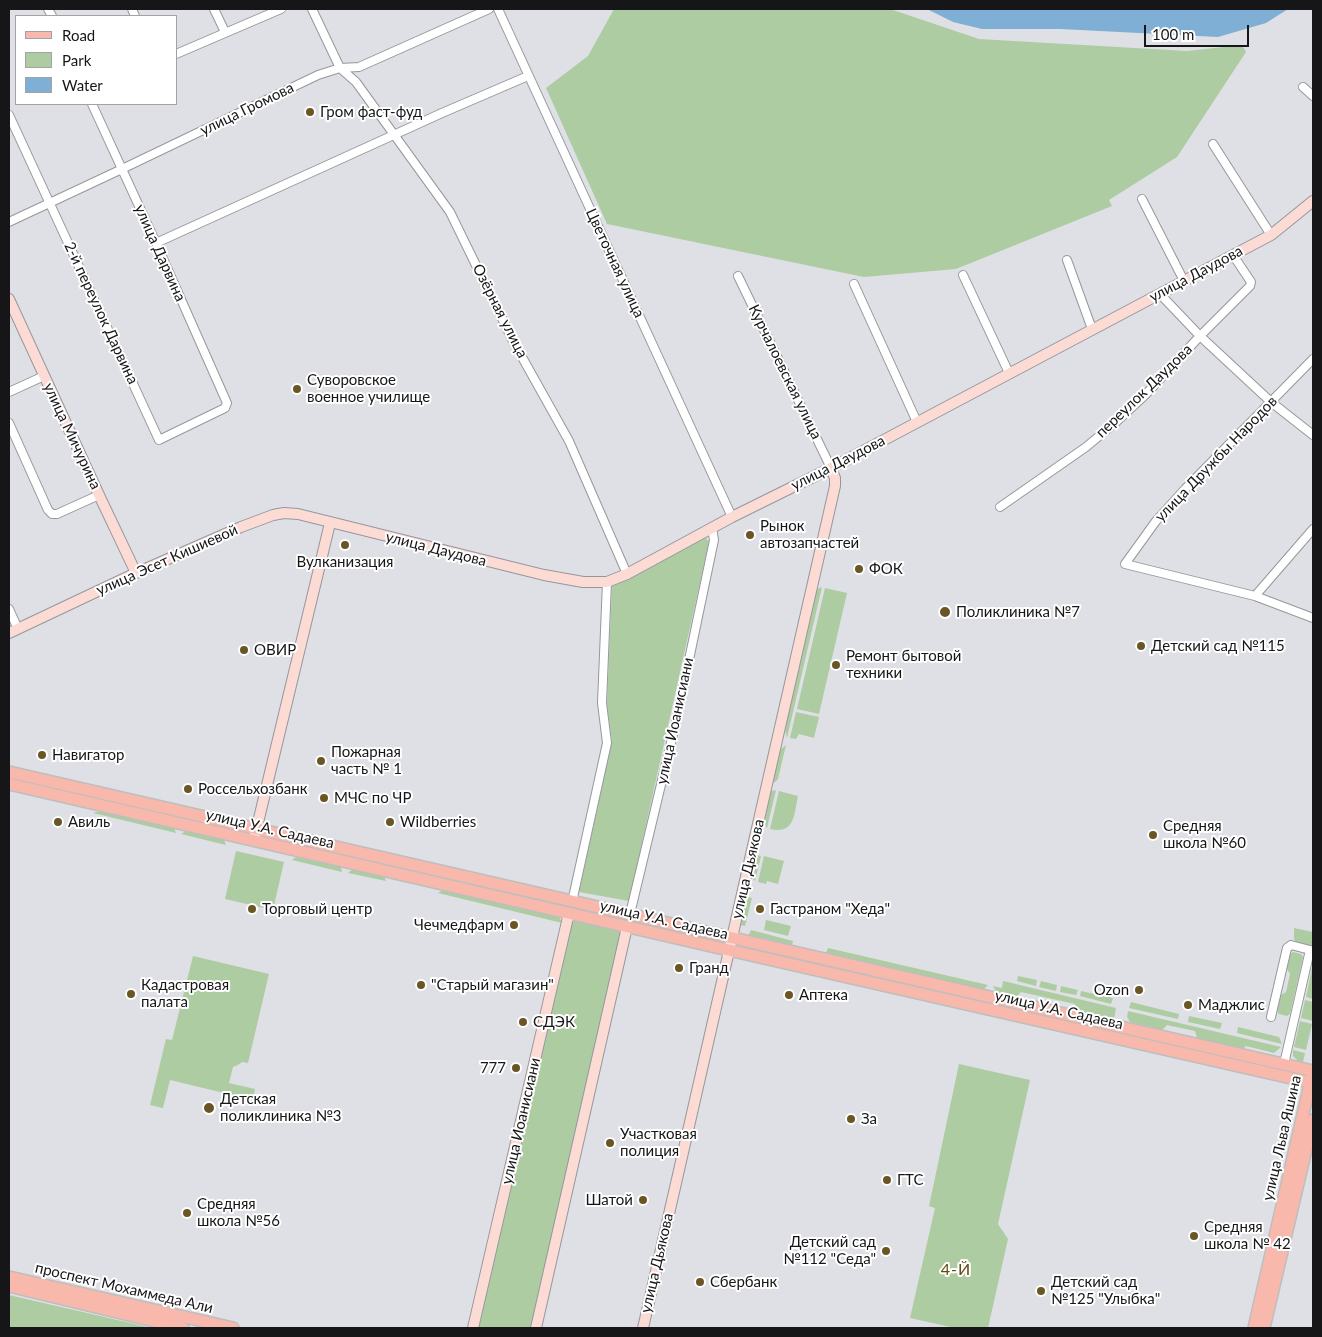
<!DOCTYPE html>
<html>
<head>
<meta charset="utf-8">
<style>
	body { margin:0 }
	#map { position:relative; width:1322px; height:1337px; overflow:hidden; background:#dfe0e5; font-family:Lato,sans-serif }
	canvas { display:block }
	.frame { position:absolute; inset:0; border:10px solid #161618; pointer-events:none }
	.legend { position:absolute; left:15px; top:15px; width:162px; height:90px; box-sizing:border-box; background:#fff; border:1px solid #a2a2a3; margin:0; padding:6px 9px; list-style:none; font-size:15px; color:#161618 }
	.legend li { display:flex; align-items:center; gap:10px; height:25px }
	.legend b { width:25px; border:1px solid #a2a2a3 }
	.scale { position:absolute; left:1144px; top:25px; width:105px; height:22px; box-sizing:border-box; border:2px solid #161618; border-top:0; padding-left:6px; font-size:15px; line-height:18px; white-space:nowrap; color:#161618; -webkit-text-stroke:4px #fff; paint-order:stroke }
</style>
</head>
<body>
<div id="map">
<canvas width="1322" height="1337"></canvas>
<div class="frame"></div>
<ul class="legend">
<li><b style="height:6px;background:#f8b8ab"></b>Road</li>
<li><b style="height:14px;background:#adcca2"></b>Park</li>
<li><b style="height:14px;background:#7fafd4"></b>Water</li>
</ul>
<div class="scale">100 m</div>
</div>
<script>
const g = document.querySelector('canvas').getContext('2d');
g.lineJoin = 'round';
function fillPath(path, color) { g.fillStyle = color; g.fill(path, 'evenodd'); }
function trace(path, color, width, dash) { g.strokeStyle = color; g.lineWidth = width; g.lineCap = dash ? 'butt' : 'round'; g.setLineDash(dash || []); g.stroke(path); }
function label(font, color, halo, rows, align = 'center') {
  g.font = font + ' Lato,sans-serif'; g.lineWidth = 4; g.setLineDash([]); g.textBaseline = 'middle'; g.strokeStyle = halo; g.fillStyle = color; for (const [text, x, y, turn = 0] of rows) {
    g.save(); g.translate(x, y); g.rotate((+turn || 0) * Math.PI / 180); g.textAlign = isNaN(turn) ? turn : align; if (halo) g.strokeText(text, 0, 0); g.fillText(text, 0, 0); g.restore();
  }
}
const green = new Path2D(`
	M614,9h276l89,30 208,12 55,-6 4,7 -69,105 -68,43 3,6 -156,63 -92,8 -257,-53 -61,-136 42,-32z
	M706,538l3,4 -80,359 -50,-9 33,-151 -5,-36 5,-119 90,-47z
	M822,587l-35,151 -2,-8 32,-141z
	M825,588l22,5 -28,121 -22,-5z
	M796,712l23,5 -5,21 -15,-4 -3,5 -6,-1z
	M786,745l-8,34 -4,4 -1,-4 8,-30z
	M776,790l-9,38 -3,-4 7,-33z
	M779,791l19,5c-4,18 -3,39 -28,33z
	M100,811l74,17 2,5 -83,-20z
	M186,831l38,9 2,5 -45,-11z
	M236,851l48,11 -11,48 -48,-11z
	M756,855l5,1 -6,25 -3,-3v-6z
	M764,856l20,5 -6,23 -11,-3 -1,3 -8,-2z
	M296,857l45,10 1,5 -50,-12z
	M353,869l31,7 2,5 -38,-8z
	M443,890l116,27 3,6 -124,-30z
	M747,897l5,1 -7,28 -4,-1z
	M571,919l52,12 -90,397h-55z
	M766,920l25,6 -3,10 -24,-6z
	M1294,928l19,4v14l-17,-4 -2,-3z
	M751,930l42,11 -1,5 -44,-10z
	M828,948l160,37 -5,5 -157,-37z
	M1293,952l8,2 2,3 -13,57 -3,2 -8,-2 -2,-3 4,-16 5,-3 4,-18 -3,-5 3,-15z
	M193,956l76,18 -21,89 -6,-1 -4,3 -5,2 -4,16 26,6 -2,11 -83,-20 -7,28 -13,-3 16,-66 6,1z
	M1312,968l1,1v30l-7,-2z
	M1018,976l19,4 -1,6 -19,-5z
	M1003,981l113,27 -2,11 -37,-9 -2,-6 -54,-12 -4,5 -21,-5 -3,-6 9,2z
	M1041,981l16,4 -1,6 -17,-4z
	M1061,986l17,4 -2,5 -16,-3z
	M1081,991l32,7 -2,6 -31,-8z
	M1305,1000l8,2v19l-12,-3z
	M1131,1002l48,12 -1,5 -49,-11z
	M1128,1011l153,36 -7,6 -28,-7 -3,3 -46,-11 -2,-7 -28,-6 -5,5 -32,-8 -3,-5z
	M1189,1016l33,7 -2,6 -32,-7z
	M1300,1021l12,3 -6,26 -12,-3z
	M1238,1027l41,10 3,7 -45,-11z
	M1293,1050l12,3 -2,9 -5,-1 -5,-5z
	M959,1064l71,16 -32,144 10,15 -20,89h-33l-45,-10 25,-110 -6,-2z
	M9,1295l143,33h-143z`);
const water = new Path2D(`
	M927,9h361l-22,14 -48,14 -158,-8h-78l-29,-7z`);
const street = new Path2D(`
	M48,9l4,7
	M132,9l3,7
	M214,9l11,23
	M312,9l28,59 16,14 94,130 63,129 56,100 58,133
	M498,9l234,508
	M176,54l105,-45
	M1303,87l10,9
	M9,115l150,325 66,-32 2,-5 -71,-160 -64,-139
	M1213,144l58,91
	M1142,199l42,82
	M9,222l113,-53 196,-94 22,-7 19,-1 130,-58
	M156,243l286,-130 86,-37
	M1067,260l25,69
	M963,275l46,98
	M738,276l93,192
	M854,284l63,138
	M1160,294l40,42 71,66 42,33
	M1313,359l-128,130 -29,32 -31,43 130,32 58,22
	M9,392l35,-16
	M9,423l39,87 4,4h5l42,-19
	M1000,507l86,-60 30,-25 30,-28 54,-58 50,-50 1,-4 -18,-27
	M1255,596l58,-67
	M9,609l9,20
	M572,902l35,-159 -5,-40 5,-121
	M630,914l46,-192 38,-182 -2,-12
	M1271,1017l16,-69 4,-3 19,5
	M1284,1064l26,-114 3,1`);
const secondary = new Path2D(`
	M9,299l90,196 37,78
	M9,633l127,-60 105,-46 32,-12 11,-2 14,1 246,61 39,7h24l20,-8 105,-57 99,-49 440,-233 42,-34
	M255,835l75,-312
	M473,1328l96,-415
	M536,1328l91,-401
	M643,1328l192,-842v-8l-4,-10`);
const primary = new Path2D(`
	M9,772l1304,299
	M9,784l702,162 602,137
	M9,1277l224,51
	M9,1286l174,42
	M1254,1328l58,-253
	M1264,1328l49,-208`);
const markers = [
	[310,112,5,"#6a5625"],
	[297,389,5,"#6a5625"],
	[750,535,5,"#6a5625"],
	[345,545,5,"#6a5625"],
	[859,569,5,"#6a5625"],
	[945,612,6,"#6a5625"],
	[1141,646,5,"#6a5625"],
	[244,650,5,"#6a5625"],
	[836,665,5,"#6a5625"],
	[42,755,5,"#6a5625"],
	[321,761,5,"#6a5625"],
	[188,789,5,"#6a5625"],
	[324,798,5,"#6a5625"],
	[58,822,5,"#6a5625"],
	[390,822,5,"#6a5625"],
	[1153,835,5,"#6a5625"],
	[252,909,5,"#6a5625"],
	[760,909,5,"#6a5625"],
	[514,925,5,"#6a5625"],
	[679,968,5,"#6a5625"],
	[421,985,5,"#6a5625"],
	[1139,990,5,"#6a5625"],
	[131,994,5,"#6a5625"],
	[789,995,5,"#6a5625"],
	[1188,1005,5,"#6a5625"],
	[523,1022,5,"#6a5625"],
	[516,1068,5,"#6a5625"],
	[209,1108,6,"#6a5625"],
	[851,1119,5,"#6a5625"],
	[610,1143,5,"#6a5625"],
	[887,1180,5,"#6a5625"],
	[643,1200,5,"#6a5625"],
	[187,1213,5,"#6a5625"],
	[1194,1236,5,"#6a5625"],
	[886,1251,5,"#6a5625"],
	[700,1282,5,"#6a5625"],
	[1041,1291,5,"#6a5625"]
];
const streetNames = [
	["улица Громова",247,109,-26],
	["улица Дарвина",160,253,66],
	["Цветочная улица",615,263,65],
	["улица Даудова",1196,274,-28],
	["Озёрная улица",500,311,63],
	["2-й переулок Дарвина",101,313,65],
	["Курчалоевская улица",785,372,64],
	["переулок Даудова",1144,391,-44],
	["улица Мичурина",72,436,65],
	["улица Дружбы Народов",1216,459,-46],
	["улица Даудова",838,463,-27],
	["улица Даудова",436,549,14],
	["улица Эсет Кишиевой",167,560,-24],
	["улица Иоанисиани",675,721,-78],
	["улица У.А. Садаева",270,829,13],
	["улица Дьякова",748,869,-77],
	["улица У.А. Садаева",664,920,13],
	["улица У.А. Садаева",1059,1010,13],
	["улица Иоанисиани",521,1121,-77],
	["улица Льва Яшина",1282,1138,-77],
	["улица Дьякова",657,1263,-77],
	["проспект Мохаммеда Али",124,1288,13]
];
const poiNames = [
	["Гром фаст-фуд",320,112],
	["Суворовское",307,380],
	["военное училище",307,397],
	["Рынок",760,526],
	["автозапчастей",760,543],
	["Вулканизация",345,562,"center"],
	["ФОК",869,569],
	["Поликлиника №7",956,612],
	["Детский сад №115",1151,646],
	["ОВИР",254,650],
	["Ремонт бытовой",846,656],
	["техники",846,673],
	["Пожарная",331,752],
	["часть № 1",331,769],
	["Навигатор",52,755],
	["Россельхозбанк",198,789],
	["МЧС по ЧР",334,798],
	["Авиль",68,822],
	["Wildberries",400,822],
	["Средняя",1163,826],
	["школа №60",1163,843],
	["Торговый центр",262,909],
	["Гастраном \"Хеда\"",770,909],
	["Чечмедфарм",504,925,"right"],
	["Гранд",689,968],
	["Кадастровая",141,985],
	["палата",141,1002],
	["\"Старый магазин\"",431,985],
	["Ozon",1129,990,"right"],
	["Аптека",799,995],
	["Маджлис",1198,1005],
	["СДЭК",533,1022],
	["777",506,1068,"right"],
	["Детская",220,1099],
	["поликлиника №3",220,1116],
	["За",861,1119],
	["Участковая",620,1134],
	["полиция",620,1151],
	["ГТС",897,1180],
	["Шатой",633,1200,"right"],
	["Средняя",197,1204],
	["школа №56",197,1221],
	["Средняя",1204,1227],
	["школа № 42",1204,1244],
	["Детский сад",876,1242,"right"],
	["№112 \"Седа\"",876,1259,"right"],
	["Сбербанк",710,1282],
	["Детский сад",1051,1282],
	["№125 \"Улыбка\"",1051,1299]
];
const neighbourhoodNames = [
	["4-Й",956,1270]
];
fillPath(green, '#adcca2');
fillPath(water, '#7fafd4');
trace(street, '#95979c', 10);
trace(secondary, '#95979c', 12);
trace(primary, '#bebebe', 14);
trace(street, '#fff', 8);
trace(secondary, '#fcdbd5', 10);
trace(primary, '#f8b8ab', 11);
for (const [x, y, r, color] of markers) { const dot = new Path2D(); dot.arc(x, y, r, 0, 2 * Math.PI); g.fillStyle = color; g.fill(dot); trace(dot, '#fff', 2); }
label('15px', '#161618', '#fff', streetNames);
label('15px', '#161618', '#fff', poiNames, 'left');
g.letterSpacing = '1px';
label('16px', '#624b0f', '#fff', neighbourhoodNames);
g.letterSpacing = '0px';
</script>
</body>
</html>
